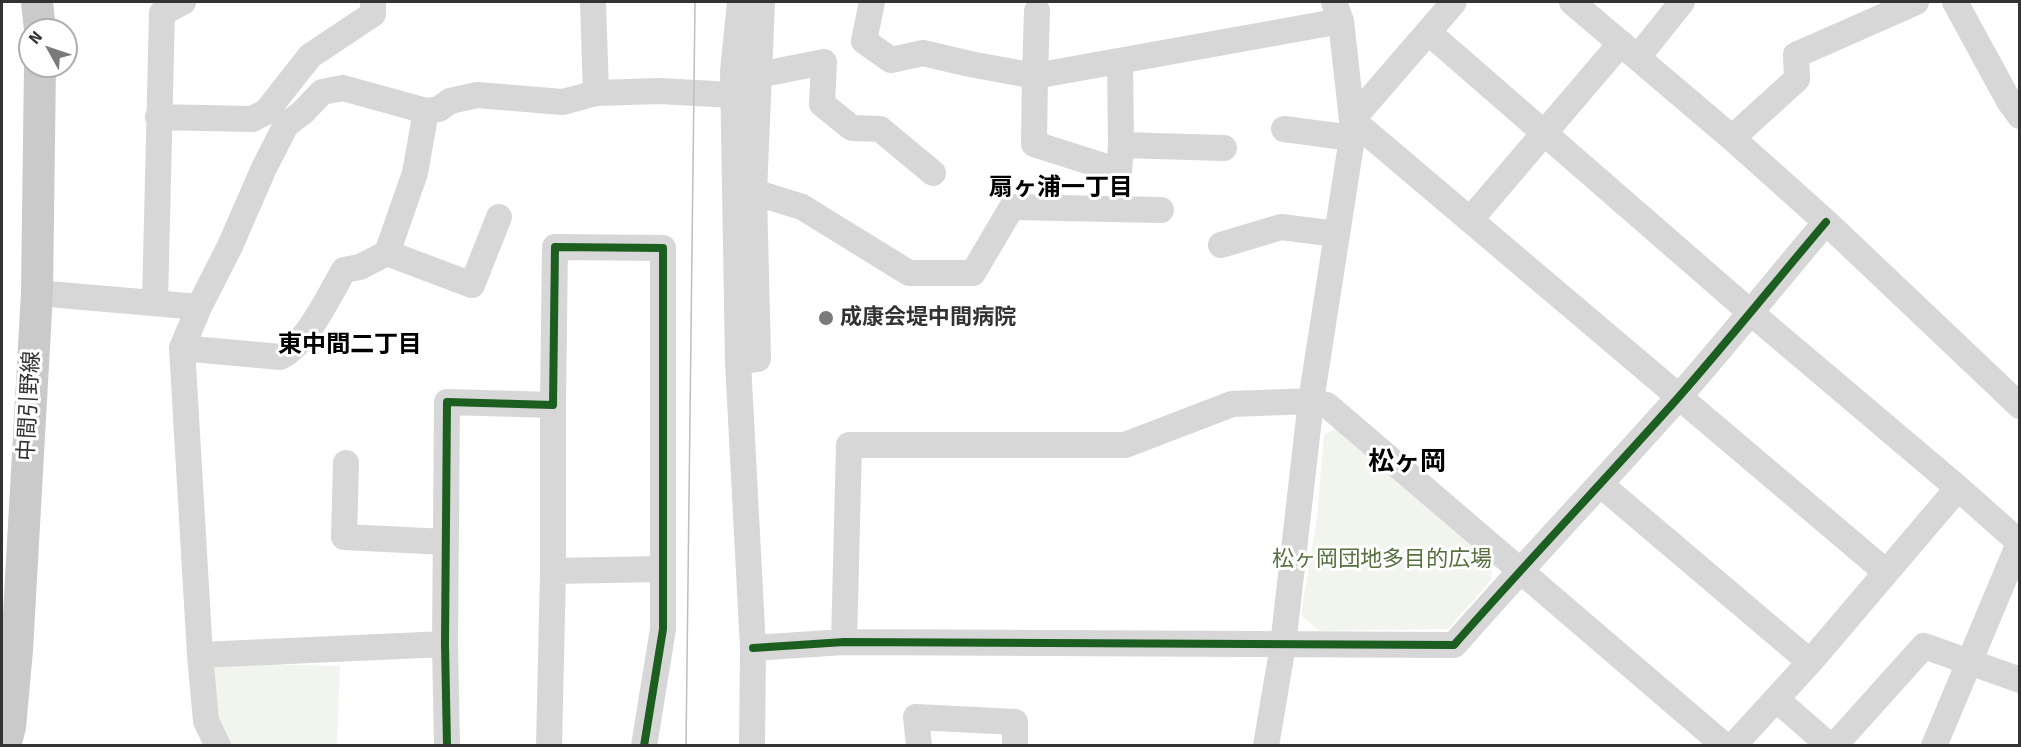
<!DOCTYPE html>
<html>
<head>
<meta charset="utf-8">
<style>
	body { margin:0 }
	#map { position:relative; width:2021px; height:747px; overflow:hidden; background:#fff; font-family:Signika,sans-serif }
	canvas { display:block }
	.frame { position:absolute; inset:0; border:3px solid #333; pointer-events:none }
	.north { position:absolute; left:18px; top:18px; width:60px; height:60px; box-sizing:border-box; background:#fff; border:2px solid #adadad; border-radius:50%; rotate:310deg; font-size:16px; font-weight:700; line-height:24px; text-align:center; color:#333 }
	.north::after { content:''; display:block; margin:auto; width:21px; height:27px; background:#7a7a7a; clip-path:polygon(50% 0,100% 100%,50% 72%,0 100%) }
</style>
</head>
<body>
<div id="map">
<canvas width="2021" height="747"></canvas>
<div class="frame"></div>
<div class="north">N</div>
</div>
<script>
const g = document.querySelector('canvas').getContext('2d');
g.lineJoin = 'round';
function fillPath(path, color) { g.fillStyle = color; g.fill(path, 'evenodd'); }
function trace(path, color, width, dash) { g.strokeStyle = color; g.lineWidth = width; g.lineCap = dash ? 'butt' : 'round'; g.setLineDash(dash || []); g.stroke(path); }
function label(font, color, halo, rows, align = 'center') {
  g.font = font + ' Signika,"Noto Sans JP",sans-serif'; g.lineWidth = 6; g.setLineDash([]); g.textBaseline = 'middle'; g.strokeStyle = halo; g.fillStyle = color; for (const [text, x, y, turn = 0] of rows) {
    g.save(); g.translate(x, y); g.rotate((+turn || 0) * Math.PI / 180); g.textAlign = isNaN(turn) ? turn : align; if (halo) g.strokeText(text, 0, 0); g.fillText(text, 0, 0); g.restore();
  }
}
const green = new Path2D(`
	M1338,428l154,137 -1,15 -43,49 -129,2 -18,-16 16,-98 7,-83z
	M213,663l127,3 -3,79h-113l-12,-22z`);
const minor = new Path2D(`
	M593,2l3,91
	M740,2l-7,69 5,291 15,286 -1,98
	M872,2l-8,39 27,19 32,-7 47,11 65,12 2,-65
	M1572,2l160,136 94,84 194,184
	M1955,2l54,99 11,15
	M1428,32l322,280 208,176
	M1638,57l44,-55
	M1120,61l1,84 -2,26 -85,-27 1,-68 306,-55
	M742,73l16,2 66,-13 -2,42 30,24 28,1 53,44
	M158,117l94,2 14,-7 44,-56 63,-42v-12
	M1352,120l534,452
	M1352,120l102,-118
	M1284,129l68,9
	M1732,138l65,-59 -1,-24 120,-53
	M1121,145l103,3
	M754,192l48,15 107,66h64l39,-66 149,3
	M1470,220l151,-177
	M1221,245l60,-18 56,7
	M387,253l85,32 27,-68
	M37,293l162,14
	M155,302l7,-289 21,-11
	M182,348l98,9c26,-12 49,-61 64,-87l16,-3 27,-14 28,-80 11,-62
	M738,362l20,-3 -4,-167 8,-190
	M346,463l-2,74 102,5
	M1600,484l210,178
	M553,571l109,-2
	M844,642l5,-197h276l107,-41 79,-3 16,4 398,341
	M753,648l91,-6 610,3c73,-83 149,-163 223,-246 51,-58 99,-118 149,-177
	M200,655l245,-11
	M1776,699l54,47
	M218,746l-12,-25 -6,-66 -18,-307 17,-41 31,-61 34,-78 22,-43 17,-13 19,-20 21,-4 83,23 13,-2 11,-8 27,-6 86,7 33,-9 63,-2 74,4
	M447,746l-2,-102 2,-242 106,3 2,-158 108,1v381l-19,117
	M549,746l4,-175v-166
	M919,746l-3,-29 99,5v24
	M1266,746l17,-101 28,-244 41,-263v-18l-11,-99 -7,-19
	M1733,746l77,-84 148,-174 61,54
	M1834,746l90,-100 96,34
	M1934,746l86,-205`);
const major = new Path2D(`
	M37,2l3,28
	M5,746l5,-19 7,-77 20,-357 3,-227`);
const tram = new Path2D(`
	M686,746l9,-744`);
const cycleway = new Path2D(`
	M753,648l91,-6 610,3c73,-83 149,-163 223,-246 51,-58 99,-118 149,-177
	M447,746l-2,-102 2,-242 106,3 2,-158 108,1v381l-19,117`);
const markers = [
	[826,318,8,"#7a7a7a"]
];
const poiNames = [
	["成康会堤中間病院",840,318]
];
const streetNames = [
	["中間引野線",30,406,-87]
];
const parkNames = [
	["松ヶ岡団地多目的広場",1382,560]
];
const neighbourhoodNames = [
	["扇ヶ浦一丁目",1061,189],
	["東中間二丁目",350,346]
];
const quarterNames = [
	["松ヶ岡",1407,463]
];
fillPath(green, '#f1f5ed');
trace(minor, '#d7d7d7', 26);
trace(major, '#cacaca', 32);
trace(tram, '#bebebe', 1.5);
trace(cycleway, '#1b5e20', 8);
for (const [x, y, r, color] of markers) { const dot = new Path2D(); dot.arc(x, y, r, 0, 2 * Math.PI); g.fillStyle = color; g.fill(dot); trace(dot, '#fff', 2); }
label('bold 22px', '#333', '#fff', poiNames, 'left');
label('22px', '#333', '#fff', streetNames);
label('22px', '#56703f', '#fff', parkNames);
label('bold 24px', '#000', '#fff', neighbourhoodNames);
label('bold 26px', '#000', '#fff', quarterNames);
</script>
</body>
</html>
